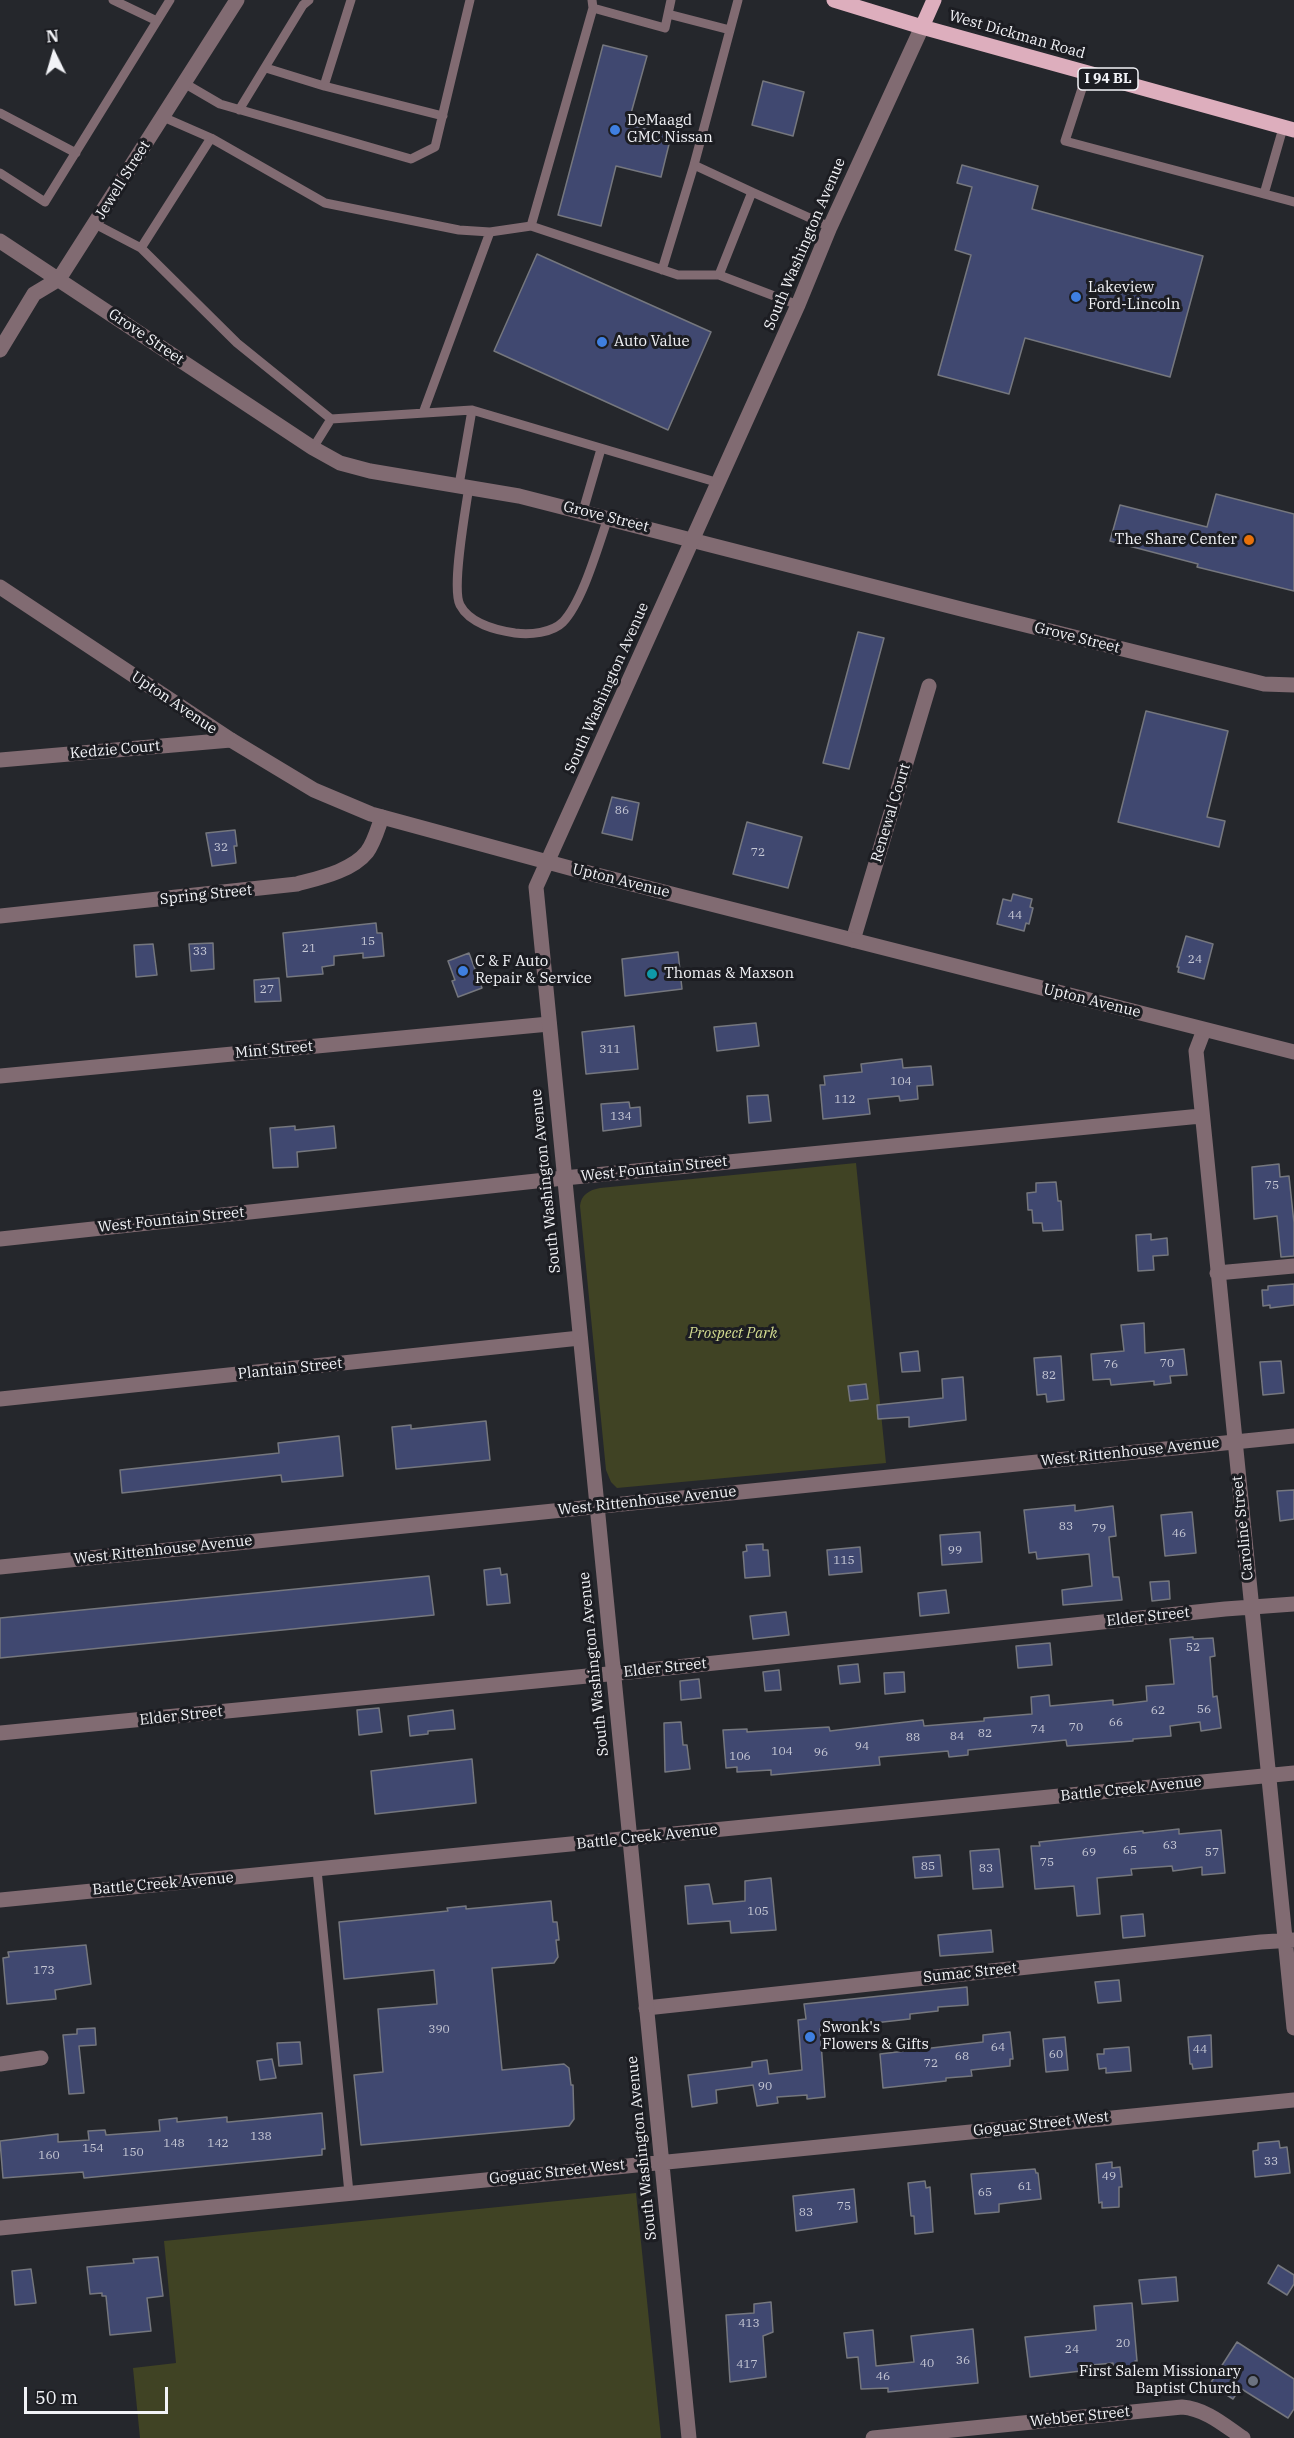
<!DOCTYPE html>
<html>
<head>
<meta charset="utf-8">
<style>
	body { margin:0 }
	#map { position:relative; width:1294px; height:2438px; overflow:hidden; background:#25272c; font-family:"IBM Plex Serif",serif }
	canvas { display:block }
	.north { position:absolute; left:24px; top:24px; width:60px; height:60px; -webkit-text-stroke:4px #1c1d22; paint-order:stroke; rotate:355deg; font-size:16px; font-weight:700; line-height:24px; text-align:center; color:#f2f3f7 }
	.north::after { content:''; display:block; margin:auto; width:21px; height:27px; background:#f2f3f7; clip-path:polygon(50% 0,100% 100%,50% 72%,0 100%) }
	.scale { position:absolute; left:24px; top:2387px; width:144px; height:27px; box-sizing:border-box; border:3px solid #f2f3f7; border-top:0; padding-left:8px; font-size:18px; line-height:21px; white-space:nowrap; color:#f2f3f7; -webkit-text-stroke:4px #1c1d22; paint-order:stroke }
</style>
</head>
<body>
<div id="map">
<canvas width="1294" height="2438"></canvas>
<div class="north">N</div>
<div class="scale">50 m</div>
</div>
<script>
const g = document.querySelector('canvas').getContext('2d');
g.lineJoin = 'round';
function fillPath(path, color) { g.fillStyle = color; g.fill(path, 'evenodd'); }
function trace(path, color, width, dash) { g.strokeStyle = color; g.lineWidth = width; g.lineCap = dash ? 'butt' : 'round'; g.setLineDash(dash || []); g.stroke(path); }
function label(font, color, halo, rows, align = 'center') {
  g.font = font + ' "IBM Plex Serif",serif'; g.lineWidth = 6; g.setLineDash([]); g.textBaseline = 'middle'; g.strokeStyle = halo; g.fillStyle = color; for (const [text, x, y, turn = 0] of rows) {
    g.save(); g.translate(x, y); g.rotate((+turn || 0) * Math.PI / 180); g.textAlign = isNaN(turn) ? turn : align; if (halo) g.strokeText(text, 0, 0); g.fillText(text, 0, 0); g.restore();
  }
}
const green = new Path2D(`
	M856,1163l30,300 -269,25 -6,-6 -5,-12 -26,-264c1,-11 9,-16 20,-18z
	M636,2193l25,245h-521l-7,-70 43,-5 -12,-122z`);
const building = new Path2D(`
	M603,45l44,11 -19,68 43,12 -10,41 -45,-11 -15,60 -43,-11z
	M763,81l41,11 -11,44 -41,-11z
	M962,165l76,21 -6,23 171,47 -33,121 -145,-39 -16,56 -71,-19 33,-120 -16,-5 17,-63 -15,-4z
	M537,254l174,78 -43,98 -174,-79z
	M1216,494l78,20v77l-97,-24 1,-3 -88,-23 10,-36 87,22z
	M858,632l26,6 -35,131 -26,-6z
	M1146,711l82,20 -21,86 18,4 -6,26 -101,-25z
	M612,797l27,6 -7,37 -30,-7z
	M747,822l55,15 -14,51 -55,-14z
	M235,830l2,16h-3l2,17 -24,3 -6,-33z
	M1013,894l19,5 -2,8 3,1 -4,16 -3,-1 -2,8 -27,-7 6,-25 8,2z
	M376,923l1,10h5l2,23 -21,2v-5l-29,3v9l-12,2 1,7 -36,3 -4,-44z
	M1186,936l27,8 -9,35 -26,-7 1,-5h-2z
	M213,943l1,26 -23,2 -2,-27z
	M153,944l4,31 -21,2 -2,-32z
	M678,952l4,37 -57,7 -3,-37z
	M469,953l13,35 -24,9 -6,-16 3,-1 -7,-19z
	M279,978l2,23 -26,1 -1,-22z
	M756,1023l3,23 -42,5 -3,-24z
	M634,1026l4,43 -52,5 -4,-42z
	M902,1059l1,9 28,-2 2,19 -16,1 1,13 -18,2 -1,-5 -31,3 2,15 -47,5 -3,-34h5l-1,-9 38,-4 -1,-8z
	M768,1095l3,26 -22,2 -2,-27z
	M629,1102l1,6 10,-1 1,19 -38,5 -2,-27z
	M295,1126v4l39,-4 2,22 -39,4 1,15 -25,1 -3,-40z
	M1279,1164l1,13 9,-1 5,47v33l-13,1 -4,-41 -23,3 -2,-52z
	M1056,1182l2,19h3l2,29 -20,1 -1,-8h-9l-1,-13h-4l-1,-17 9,-1v-9z
	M1151,1234v6l16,-2 1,17 -15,1 1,14 -16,1 -2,-36z
	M1294,1284v21l-24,3v-3l-7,1 -1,-16h6v-4z
	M1144,1323l1,30 39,-4 3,26 -17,1 1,7 -17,2v-4l-43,4 -1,-6 -17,1 -2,-26 33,-3 -3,-26z
	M918,1351l2,20 -18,1 -2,-19z
	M1061,1356l3,44 -17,2 -1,-8 -9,1 -3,-37z
	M1281,1361l3,32 -21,2 -3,-33z
	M963,1377l3,43 -57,7v-10l-31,2 -1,-14 66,-7 -1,-19z
	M866,1384l2,15 -18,2 -2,-15z
	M486,1421l4,39 -94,9 -4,-42 19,-2v4z
	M339,1436l4,40 -61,6 -1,-7 -159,18 -2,-23 159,-17 -1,-10z
	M1294,1490v29l-14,2 -3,-30z
	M1075,1505v6l38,-5 3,30 -7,1 4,40h6l3,23 -59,5 -1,-15 30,-4 -3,-32 -52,5 -1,-7 -7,1 -5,-43z
	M1192,1512l4,41 -31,3 -4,-41z
	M980,1532l2,30 -40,3 -2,-30z
	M763,1544v6h5l2,26 -25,2 -2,-26 4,-1 -1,-6z
	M860,1547l2,25 -33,3 -2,-25z
	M500,1568l1,7 6,-1 3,29 -23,2 -3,-35z
	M429,1576l5,39 -434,43v-40z
	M1169,1581l1,18 -18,2 -2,-19z
	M946,1590l3,23 -29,3 -2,-23z
	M786,1612l3,23 -36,4 -3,-23z
	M1193,1637v2l20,-1 2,18 -5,1 3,40 4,-1 4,32 -20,3 -1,-9 -30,4 1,10 -38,3v2l-66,5 -1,-6 -98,10v5l-19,2 -1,-6 -69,6 1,8 -109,10v-5l-34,2v-5l-11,1 -3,-38 24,-1v3l82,-5 1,4 93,-11 1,6 60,-5v-3l48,-4 -1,-17 18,-2 1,11 63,-6v5l34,-4 -1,-15 28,-2 -4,-45z
	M1050,1643l2,22 -34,3 -2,-22z
	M858,1664l2,18 -20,2 -2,-18z
	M779,1670l2,20 -16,1 -2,-19z
	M904,1672l1,20 -20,2 -1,-21z
	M699,1679l2,19 -20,2 -1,-19z
	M379,1708l3,24 -23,3 -2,-25z
	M453,1710l2,19 -27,2v3l-18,2 -2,-20z
	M681,1722l2,23h4l3,24 -25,3 -1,-49z
	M472,1759l4,44 -101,11 -4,-43z
	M1179,1829v5l42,-4 4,43 -23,2v-8l-29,4 -1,-5 -41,3 1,6 -35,3 3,36 -23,2 -3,-30 -39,3 -4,-43h9l-1,-4 104,-11v2z
	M999,1849l4,38 -30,2 -3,-38z
	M940,1855l2,21 -27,2 -2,-21z
	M771,1878l5,52 -45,3 -1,-12 -42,3 -3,-38 24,-2 4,20 32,-3v-20z
	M551,1901l2,21h4l2,18h-3l2,17 -4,6 -62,5 10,102 62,-6 5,4 2,17h2l1,34 -5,7 -208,19 -7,-70 29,-3 -5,-63 59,-5 -3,-34 -90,9 -5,-57 109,-11 -1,-3 19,-2v3z
	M1143,1914l2,22 -22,2 -2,-22z
	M991,1930l2,22 -53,4 -2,-21z
	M86,1945l5,39 -36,6 1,9 -49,5 -4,-46 6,-1 -1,-5z
	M1119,1980l2,21 -23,2 -3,-21z
	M967,1987l1,18 -30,2v4l-28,3v5l-90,10 5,68 -18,2v-4l-30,2 1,6 -21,3 -4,-21 -37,5 1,13 -25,4 -4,-32 64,-8v-5l15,-2 2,14 33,-4 -4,-50 8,-1 -2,-15z
	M95,2028l1,17 -17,1 5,47 -15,1 -6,-59 14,-1v-5z
	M1010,2032l3,27h-3v7l-39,4 1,6 -26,2v3l-63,7 -3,-34 103,-12v-7z
	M1211,2035l1,32 -19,2 -1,-5h-2l-2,-27z
	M1065,2037l3,33 -22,2 -3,-33z
	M300,2042l2,22 -23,2 -2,-23z
	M1129,2047l2,24 -25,2v-5l-7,1 -2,-15h7v-5z
	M272,2059l4,19 -16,2 -3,-19z
	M322,2113l3,36h-3v6l-238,23 -1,-6 -80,6 -3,-37 58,-7v8l31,-2 -1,-9 17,-1 1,5 54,-4 -1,-11 18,-2v4l50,-5v5h2z
	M1279,2141l1,7 7,-1 3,26 -35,4 -2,-26 5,-1v-7z
	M1112,2162v6l8,-1 2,20h-3v20l-17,1v-6l-3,1 -3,-39z
	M1035,2169l1,4h2l3,26 -42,5v8l-24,2 -4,-40z
	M925,2181l1,7 4,-1 3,45 -18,2 -1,-18h-3l-3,-33z
	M854,2189l3,33 -61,9 -3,-35z
	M158,2257l5,39 -16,2 4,33 -41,4 -4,-39h-4v-3l-12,1 -3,-27 47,-4 -1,-4z
	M1278,2265l16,10v9l-7,11 -19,-12z
	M31,2269l5,34 -21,2 -3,-34z
	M1176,2277l2,24 -36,3 -3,-24z
	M771,2302l2,30 -10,4 3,41 -36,5 -4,-67 28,-2v-9z
	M1132,2303l5,58h-2l1,5 -22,2 -1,-5 -32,3v5l-51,6 -5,-40 71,-7 -2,-24z
	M973,2329l5,54 -90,9v-4l-27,1 -3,-32 -11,1 -3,-25 29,-3 3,36 38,-4 -3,-26z
	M1237,2342l57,37v30l-6,9 -48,-30 -7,11 -23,-15z`);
const service = new Path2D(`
	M113,0l44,21
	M738,0l-44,165 58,27
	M593,8l72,20 6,-28
	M668,14l62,16
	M266,68l58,18 119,30
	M1087,73l-22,68 229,61
	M184,83l36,21 191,55 24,-12 35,-147
	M324,86l27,-86
	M239,110l64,-105 6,-5
	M0,113l76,40
	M211,138l114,65 134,27 31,2 41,-6 147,49h41
	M0,173l45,29 125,-202
	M1264,194l19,-66
	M95,224l46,24 70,-110 -48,-21
	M531,226l62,-218 -1,-8
	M141,248l96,95 94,76
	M662,270l32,-105
	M798,305l-79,-30 33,-83 78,35
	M423,413l67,-181
	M313,448l18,-29 141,-9
	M459,485l13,-75 247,73
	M469,486c-3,22 -18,102 -9,119 10,19 36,25 55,28 15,2 37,0 48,-11 20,-21 35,-76 45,-104
	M583,511l18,-62
	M317,1870l32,323`);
const minor = new Path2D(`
	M0,241l313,207 27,15 30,8 149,25 446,114 299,74 30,1
	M0,350l34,-56 25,-15 178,-279
	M0,760l231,-20
	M0,916l297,-32c22,-6 55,-13 70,-32 7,-9 11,-24 15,-35
	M853,940l76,-254
	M1204,1030l-8,21 98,977
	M0,1076l549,-52
	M0,1239l564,-61 637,-62
	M1217,1273l77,-7
	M0,1399l580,-61
	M0,1567l1294,-131
	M0,1733l639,-62 586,-62 69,-5
	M0,1900l1294,-127
	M646,2008l615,-66 33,-2
	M0,2064l41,-6
	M873,2438l309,-31c24,2 42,18 61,31`);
const tertiary = new Path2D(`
	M0,587l231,153 83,50 57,24 206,56 717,182
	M0,2228l1294,-128
	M689,2438l-153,-1551 262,-582 32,-78 92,-200`);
const primary = new Path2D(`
	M834,0l88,27 372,103
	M922,27l12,-27`);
const markers = [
	[615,130,6,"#3f7fe0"],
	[1076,297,6,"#3f7fe0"],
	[602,342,6,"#3f7fe0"],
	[1249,540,6,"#e8710a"],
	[463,971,6,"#3f7fe0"],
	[652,974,6,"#0f9aa8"],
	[810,2037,6,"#3f7fe0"],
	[1253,2381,6,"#6b7280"]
];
const numberNames = [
	["86",622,811],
	["32",221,848],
	["72",758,853],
	["44",1015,916],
	["15",368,942],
	["21",309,949],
	["33",200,952],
	["24",1195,960],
	["27",267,990],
	["311",610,1050],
	["104",901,1082],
	["112",845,1100],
	["134",621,1117],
	["75",1272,1186],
	["70",1167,1364],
	["76",1111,1365],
	["82",1049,1376],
	["83",1066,1527],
	["79",1099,1529],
	["46",1179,1534],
	["99",955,1551],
	["115",844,1561],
	["52",1193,1648],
	["56",1204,1710],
	["62",1158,1711],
	["66",1116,1723],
	["70",1076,1728],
	["74",1038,1730],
	["82",985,1734],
	["84",957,1737],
	["88",913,1738],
	["94",862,1747],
	["104",782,1752],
	["96",821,1753],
	["106",740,1757],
	["63",1170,1846],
	["65",1130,1851],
	["69",1089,1853],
	["57",1212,1853],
	["75",1047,1863],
	["85",928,1867],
	["83",986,1869],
	["105",758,1912],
	["173",44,1971],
	["390",439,2030],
	["64",998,2048],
	["44",1200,2050],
	["60",1056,2055],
	["68",962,2057],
	["72",931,2064],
	["90",765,2087],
	["138",261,2137],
	["148",174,2144],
	["142",218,2144],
	["154",93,2149],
	["150",133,2153],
	["160",49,2156],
	["33",1271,2162],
	["49",1109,2177],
	["61",1025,2187],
	["65",985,2193],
	["75",844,2207],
	["83",806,2213],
	["413",749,2324],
	["20",1123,2344],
	["24",1072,2350],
	["36",963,2361],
	["40",927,2364],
	["417",747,2365],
	["46",883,2377]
];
const shields = [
	[1108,79,60]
];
const shieldNames = [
	["I 94 BL",1108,79]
];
const streetNames = [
	["West Dickman Road",1017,35,16],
	["Jewell Street",123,180,-58],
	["South Washington Avenue",805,244,-67],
	["Grove Street",146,337,34],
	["Grove Street",606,517,14],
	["Grove Street",1077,638,14],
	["South Washington Avenue",607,688,-66],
	["Upton Avenue",174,703,34],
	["Kedzie Court",115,750,-5],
	["Renewal Court",891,813,-73],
	["Upton Avenue",621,881,14],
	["Spring Street",206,895,-6],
	["Upton Avenue",1092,1001,14],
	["Mint Street",274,1050,-5],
	["West Fountain Street",654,1169,-6],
	["South Washington Avenue",546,1181,-96],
	["West Fountain Street",171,1220,-6],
	["Plantain Street",290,1369,-6],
	["West Rittenhouse Avenue",1130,1452,-6],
	["West Rittenhouse Avenue",647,1501,-6],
	["Caroline Street",1243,1528,-96],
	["West Rittenhouse Avenue",163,1550,-6],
	["Elder Street",1148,1617,-6],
	["South Washington Avenue",594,1664,-96],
	["Elder Street",665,1668,-6],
	["Elder Street",181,1716,-6],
	["Battle Creek Avenue",1131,1789,-6],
	["Battle Creek Avenue",647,1837,-6],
	["Battle Creek Avenue",163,1884,-5],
	["Sumac Street",970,1973,-6],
	["Goguac Street West",1041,2124,-6],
	["South Washington Avenue",642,2148,-96],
	["Goguac Street West",557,2172,-6],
	["Webber Street",1080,2417,-6]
];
const poiNames = [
	["DeMaagd",627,121],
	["GMC Nissan",627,138],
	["Lakeview",1088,288],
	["Ford-Lincoln",1088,305],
	["Auto Value",614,342],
	["The Share Center",1237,540,"right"],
	["C & F Auto",475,962],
	["Repair & Service",475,979],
	["Thomas & Maxson",664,974],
	["Swonk's",822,2028],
	["Flowers & Gifts",822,2045],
	["First Salem Missionary",1241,2372,"right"],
	["Baptist Church",1241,2389,"right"]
];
const parkNames = [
	["Prospect Park",733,1334]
];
fillPath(green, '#404324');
fillPath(building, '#404870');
trace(building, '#75777e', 1.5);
trace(service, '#816b72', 9);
trace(minor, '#816b72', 15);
trace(tertiary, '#816b72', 15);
trace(primary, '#ddaebd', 15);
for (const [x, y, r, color] of markers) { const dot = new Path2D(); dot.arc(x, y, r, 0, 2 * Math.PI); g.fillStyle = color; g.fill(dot); trace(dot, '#1c1d22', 2); }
label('12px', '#c6c8d5', null, numberNames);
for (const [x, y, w] of shields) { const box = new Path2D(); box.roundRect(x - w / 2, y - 11, w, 22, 4.5); g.fillStyle = '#1c1d22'; g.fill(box); trace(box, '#f2f3f7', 1.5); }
label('bold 14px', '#f2f3f7', null, shieldNames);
label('15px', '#f2f3f7', '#1c1d22', streetNames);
label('15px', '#f2f3f7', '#1c1d22', poiNames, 'left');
label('italic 15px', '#d2db90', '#1c1d22', parkNames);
</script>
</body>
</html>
